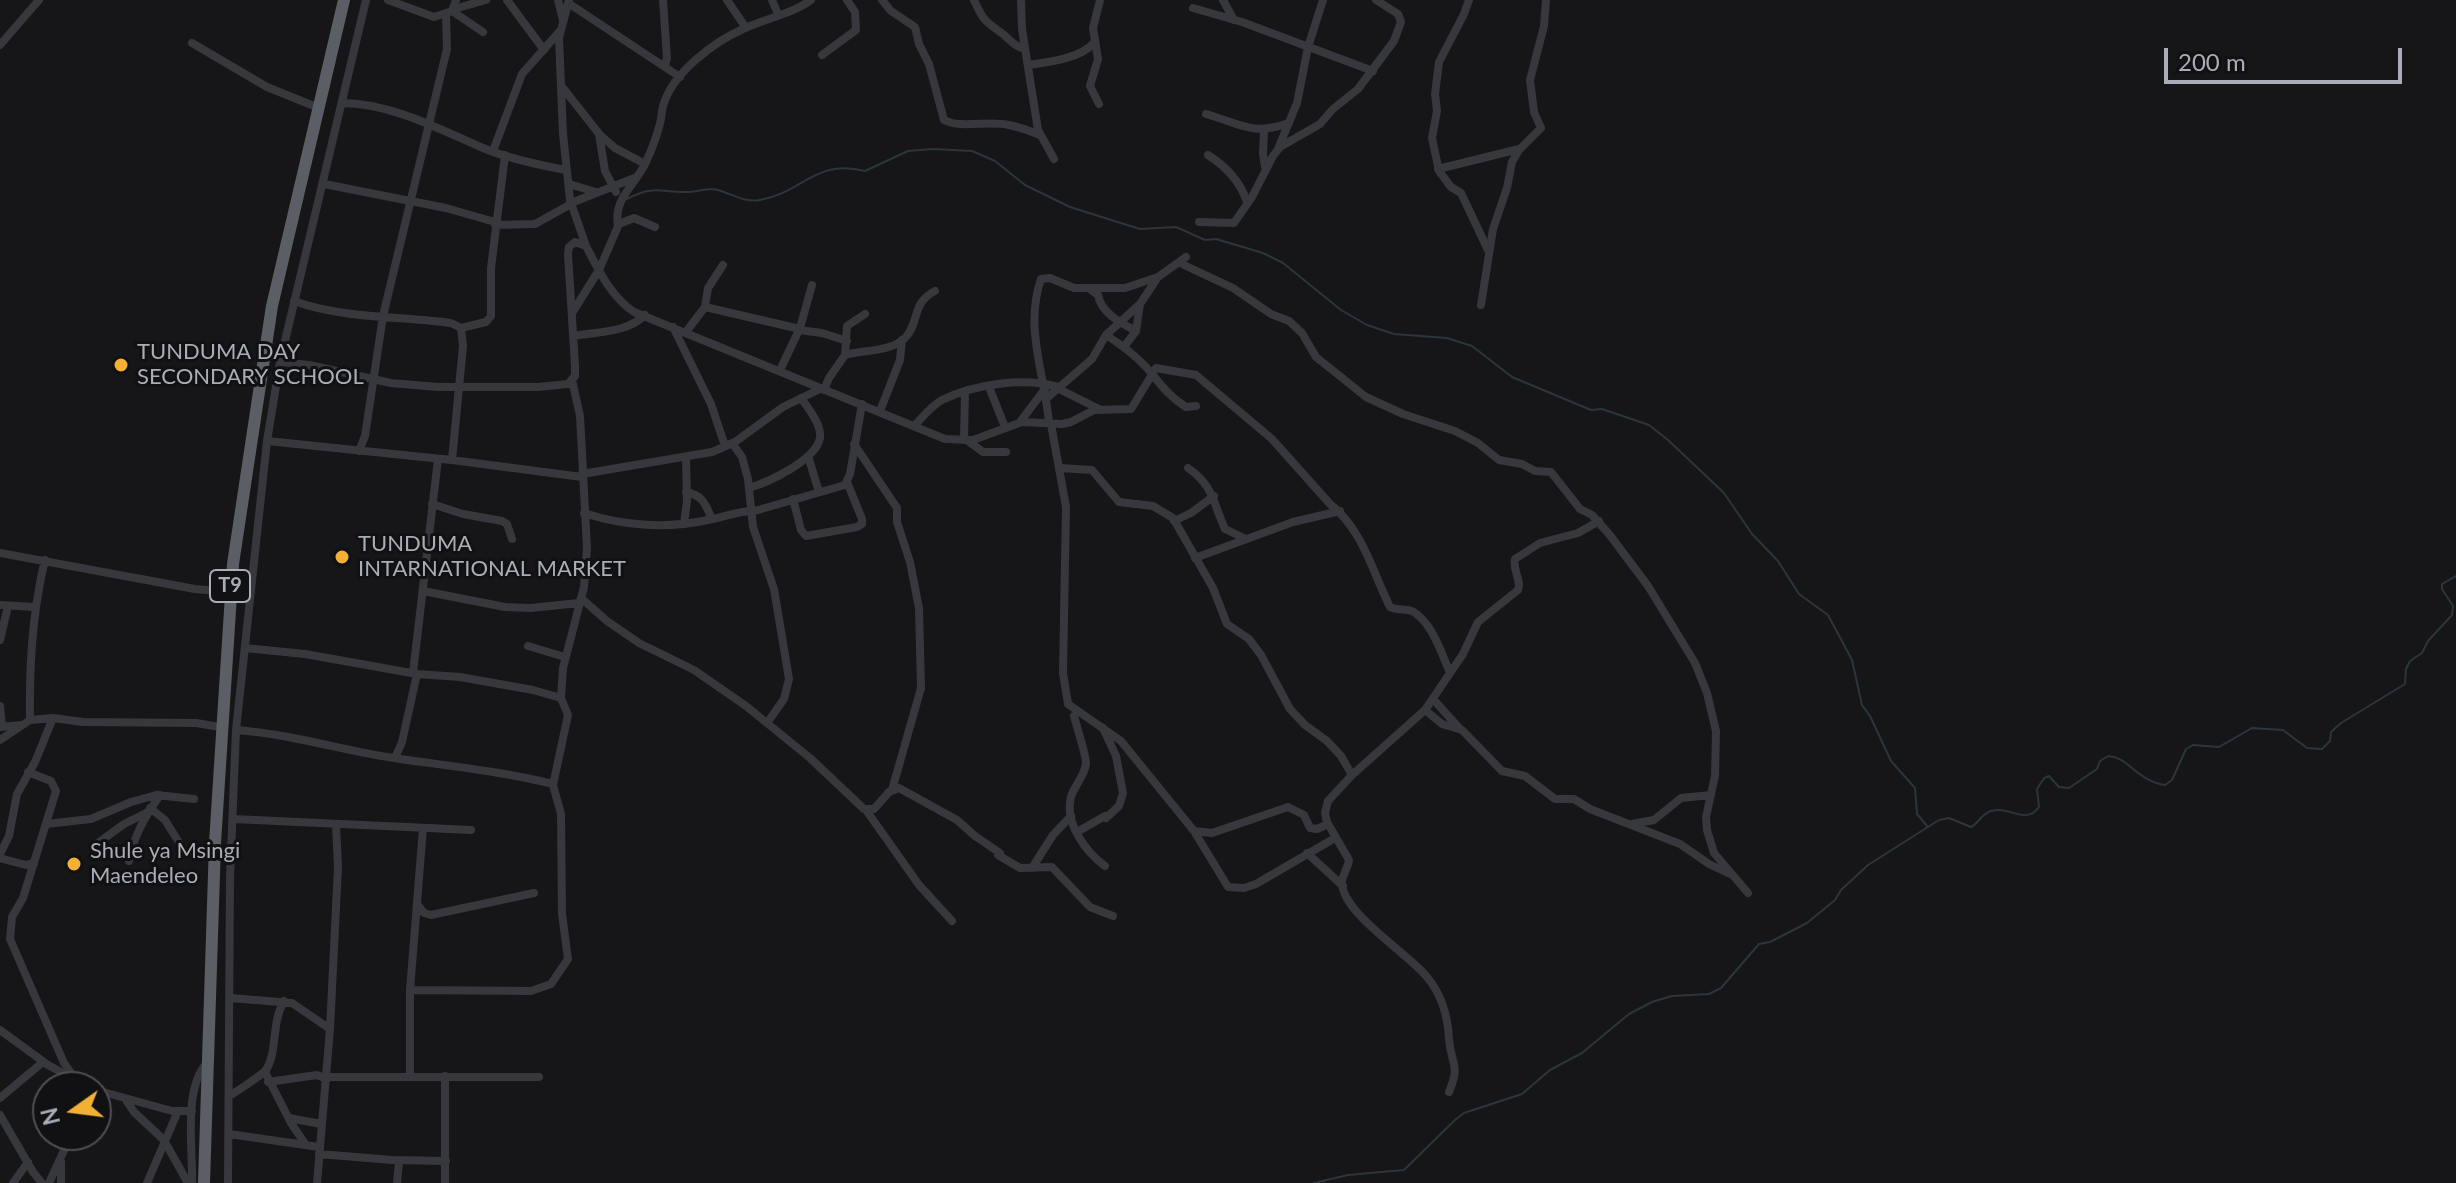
<!DOCTYPE html>
<html>
<head>
<meta charset="utf-8">
<style>
	body { margin:0 }
	#map { position:relative; width:2456px; height:1183px; overflow:hidden; background:#161618; font-family:Lato,sans-serif }
	canvas { display:block }
	.north { position:absolute; left:32px; top:1071px; width:80px; height:80px; box-sizing:border-box; background:#111113; border:2px solid #4d4f55; border-radius:50%; rotate:256deg; font-size:22px; font-weight:700; line-height:32px; text-align:center; color:#a8adb8 }
	.north::after { content:''; display:block; margin:auto; width:28px; height:36px; background:#f2b134; clip-path:polygon(50% 0,100% 100%,50% 72%,0 100%) }
	.scale { position:absolute; left:2164px; top:48px; width:238px; height:36px; box-sizing:border-box; border:4px solid #a8adb8; border-top:0; padding-left:10px; font-size:24px; line-height:28px; white-space:nowrap; color:#a8adb8; -webkit-text-stroke:6px #111113; paint-order:stroke }
</style>
</head>
<body>
<div id="map">
<canvas width="2456" height="1183"></canvas>
<div class="north">N</div>
<div class="scale">200 m</div>
</div>
<script>
const g = document.querySelector('canvas').getContext('2d');
g.lineJoin = 'round';
function trace(path, color, width, dash) { g.strokeStyle = color; g.lineWidth = width; g.lineCap = dash ? 'butt' : 'round'; g.setLineDash(dash || []); g.stroke(path); }
function label(font, color, halo, rows, align = 'center') {
  g.font = font + ' Lato,sans-serif'; g.lineWidth = 6; g.setLineDash([]); g.textBaseline = 'middle'; g.strokeStyle = halo; g.fillStyle = color; for (const [text, x, y, turn = 0] of rows) {
    g.save(); g.translate(x, y); g.rotate((+turn || 0) * Math.PI / 180); g.textAlign = isNaN(turn) ? turn : align; if (halo) g.strokeText(text, 0, 0); g.fillText(text, 0, 0); g.restore();
  }
}
const stream = new Path2D(`
	M627,199c28,-15 34,-6 60,-7 11,0 21,-5 31,-2 14,4 27,13 42,10 42,-7 56,-42 105,-29l43,-20 25,-2 39,2 23,10 30,24 45,22 70,22 36,-2 29,13 11,-1 47,14 20,10 58,47 26,15 27,9 53,4 25,8 40,31 79,33 11,-1 47,16 19,15 56,53 28,41 26,27 21,33 29,21 24,45 10,45 8,11 21,45 24,27 2,26 10,12
	M1314,1183l34,-8 56,-5 51,-50 9,-7 58,-19 28,-24 32,-17 47,-39 23,-12 20,-6 37,-2 12,-6 38,-44 11,-2 37,-19 28,-23 6,-10 27,-25 71,-45 10,-2 22,9c8,-4 10,-13 20,-16 18,-6 34,15 48,-4l-2,-18 7,-11 5,-2 10,11 10,1 28,-19 3,-8 8,-5c21,1 27,24 57,29l7,-5 14,-31 7,-4 26,2 33,-19 31,2 24,18 15,1 8,-8 1,-9 10,-9 64,-39 1,-15 4,-8 12,-8 6,-12 24,-26 1,-9 -11,-17v-5l14,-8`);
const minor = new Path2D(`
	M388,0l46,17 18,-6 4,-11
	M507,0l37,50
	M558,0l5,20
	M569,0l-10,38 4,96 7,66 16,46
	M663,0l4,58 -2,8
	M727,0l19,28
	M772,0l6,14
	M882,0l9,11 24,16 4,17 10,20 15,56c18,9 44,0 65,5 10,2 21,6 31,10
	M974,0c10,22 11,21 29,34 8,7 11,12 22,15
	M1021,0l1,29 16,101 16,29
	M1223,0l11,20
	M1469,0l-5,14 -25,48 -4,32 2,17 -5,27 7,33 12,16 10,6 27,57
	M568,3l112,74
	M1193,8l49,14 131,49
	M454,9l32,-9
	M452,11l31,21
	M192,43l75,44 52,21
	M0,45l39,-45
	M822,55l34,-25 -1,-18 -8,-12
	M1028,65c21,-3 52,-6 67,-23
	M563,88l37,47 15,13 30,16
	M342,103c48,0 97,26 141,45 26,11 56,17 83,22
	M1099,104l-9,-18 8,-27 -5,-31 7,-28
	M1206,114c35,10 46,22 83,9
	M1264,130l-1,24 2,13
	M599,134l6,37 11,21
	M1278,149l19,-46 11,-56 15,-47
	M493,151l29,-77 38,-43
	M1208,155c19,12 32,26 39,47
	M1438,169l81,-20
	M324,184l122,24 49,14
	M569,184l27,8
	M571,203l66,-26
	M1199,222l35,1 18,-26 21,-41 7,-9 40,-23 13,-15 25,-20 36,-48 7,-19 -3,-8 -22,-14
	M495,225l40,-1 36,-20
	M618,226c-5,-28 17,-40 28,-64 5,-11 10,-23 13,-35 3,-8 2,-16 5,-24 10,-31 50,-61 79,-74 21,-10 49,-15 68,-29
	M1184,265l49,23 38,26 18,7 13,12 14,24 50,40 37,17 52,17 23,12 21,17 23,4 13,7 16,1 29,37 12,6 17,19 39,52 47,77 12,30 9,38 -1,45 -9,41 1,13 7,23 34,40
	M1091,290l7,5c3,18 23,28 38,36
	M294,301c50,18 106,15 157,22l10,5 2,18 -11,114
	M1481,305l12,-76 14,-41 5,-26 7,-12 22,-22 -7,-16 -4,-32 14,-54 2,-26
	M705,307l95,22
	M572,313l27,-43 20,-46 15,-6 21,9
	M673,327l38,77 14,42
	M461,328l25,-6 5,-6v-48l14,-113
	M799,330l23,3 25,8
	M686,332l19,-25 3,-19 15,-23
	M1106,335c14,9 28,19 40,32 13,15 22,29 40,40l10,-1
	M573,336c25,-5 52,-2 72,-21
	M1124,347l12,-16 4,-27
	M845,355l2,-29 18,-12
	M280,362l29,3 82,18 47,4h100l30,-3 7,-8v-10l-7,-112 1,-7 6,-5 11,4c12,23 25,51 48,66l311,127 28,1 49,-18 40,2 9,-2 23,-12 37,-1 25,-41 40,7 76,64 58,65c33,26 42,67 60,103 7,4 17,1 24,5 19,13 27,40 36,61
	M780,370l20,-42 12,-43
	M989,387l16,40
	M1057,388l42,21
	M824,390l5,-12 16,-23c17,-5 46,-3 60,-17 15,-15 6,-35 30,-47
	M1047,398l45,-39 14,-24 34,-31 16,-24
	M880,411l20,-51 2,-20
	M1020,422l25,-33
	M1049,423c-4,-48 -25,-95 -8,-144l9,-1 24,10h51l33,-11 28,-20
	M1051,424l15,83 -3,166 5,31 53,37 73,90 34,56 16,1 12,-4 79,-46
	M914,426c9,-9 17,-20 28,-26 33,-16 81,-23 117,-13
	M964,440l1,-47
	M267,441l185,19 130,17
	M968,441l15,11h23
	M732,443l10,14 6,22 5,48 21,62 15,90 -5,20 -17,24
	M854,444l43,64v14l13,40 9,46 2,80 -29,102
	M359,451l6,-15 18,-120 64,-267 -1,-34
	M808,456l11,36
	M1060,468l32,2 27,32 34,4 20,12 40,70 14,36 22,15 12,16 29,54 15,16 22,16 14,15 11,19
	M1188,468c26,18 25,35 37,61l21,10
	M582,474l130,-22 23,-10 48,-35 39,-19
	M749,488c20,-6 67,-28 71,-50 2,-13 -12,-30 -19,-40
	M686,492c18,4 19,12 26,27
	M793,499l8,31 5,6 51,-9 5,-3v-5l-15,-37
	M432,504l31,10 39,7 5,3 5,15
	M751,512l94,-27 5,-11 12,-70
	M584,513c39,13 83,16 124,7 15,-3 28,-8 43,-9
	M1174,521l17,-8 23,-17
	M684,524l3,-23 -1,-44
	M0,553l195,36 34,3
	M1195,558l98,-36 47,-11
	M423,591l82,16 26,1 48,-5
	M581,598l26,23 32,22 55,27 52,36 64,52 54,51h10l15,-17 10,-4 58,32 18,16 25,17
	M0,605l35,2
	M0,640l8,-34
	M528,646l37,11
	M245,648l60,6 112,20 43,3 73,13 28,8
	M413,673l25,-214
	M1433,699l27,30
	M0,706l2,20
	M1425,710l17,14 20,6 40,41 23,5 30,23h19l16,10 90,35 29,20 21,10
	M1074,716c2,8 13,42 12,48 -2,13 -12,22 -15,33 -7,26 15,55 34,69
	M30,720c-1,-54 2,-107 15,-160
	M0,727l22,-2
	M1103,728l13,28 7,37 -4,13 -13,12
	M236,730c54,4 105,20 158,28 53,8 107,13 159,26
	M0,740l30,-20 23,-2 30,4 113,1 24,4
	M395,758l7,-16 15,-68
	M28,772l23,9 5,10 -33,107 -11,19 -2,22 54,124 13,18
	M150,808l15,12 15,24
	M866,810l53,75 33,36
	M233,819l238,11
	M46,824l45,-5 40,-17 25,-7 38,4
	M1632,824l22,-4 27,-22 30,-3
	M1194,831l18,2 76,-26 16,8 6,13 7,1 11,-5
	M1077,832l28,-16
	M98,843l26,-19 24,-12
	M1307,853l36,33
	M0,854l9,-18 8,-42 18,-32 18,-44
	M998,855l22,13 32,-1 38,40 23,9
	M0,858l26,7 8,-2
	M129,861c5,-26 16,-44 31,-66
	M1032,868l21,-33 18,-19
	M417,904l7,9 7,2 103,-22
	M410,990l121,1 20,-7 17,-25 -6,-45 -1,-100 -8,-29 15,-70 -7,-17 2,-30 21,-81 3,-39 -7,-132 -8,-36
	M230,998l62,5 38,26
	M0,1030l48,35 41,22
	M265,1072l26,51 15,22
	M445,1076v107
	M327,1077h212
	M410,1077v-87l13,-162
	M268,1082l49,-7 10,4
	M96,1090l76,21h20
	M1449,1092c12,-29 2,-26 0,-53 -1,-22 -7,-44 -22,-62 -18,-23 -84,-63 -85,-94 0,-8 6,-15 7,-23l-22,-38 -2,-9 3,-12 24,-26 73,-65 38,-56 15,-32 40,-32c4,-10 -6,-20 -3,-31l25,-16 38,-10 21,-12
	M229,1096c7,-4 34,-22 37,-26 12,-19 5,-47 18,-69
	M0,1098l43,-36
	M126,1100l8,12 31,29
	M0,1115l33,57 9,11
	M289,1118l32,6
	M229,1134l90,13
	M165,1142l23,41
	M319,1154l73,6 54,1
	M61,1162v21
	M13,1183l15,-21
	M49,1183l22,-48
	M147,1183l31,-72
	M192,1183c1,-34 -9,-95 15,-120
	M228,1183l2,-306 6,-147 31,-289 13,-79 86,-362
	M317,1183l13,-154 8,-162 -2,-42
	M397,1183l2,-22`);
const trunk = new Path2D(`
	M204,1183l11,-340 18,-279 39,-258 72,-306`);
const markers = [
	[121,365,8,"#f2b134"],
	[342,557,8,"#f2b134"],
	[74,864,8,"#f2b134"]
];
const shields = [
	[230,586,40]
];
const shieldNames = [
	["T9",230,586]
];
const poiNames = [
	["TUNDUMA DAY",137,352],
	["SECONDARY SCHOOL",137,377],
	["TUNDUMA",358,544],
	["INTARNATIONAL MARKET",358,569],
	["Shule ya Msingi",90,851],
	["Maendeleo",90,876]
];
trace(stream, '#2c353c', 2);
trace(minor, '#37383d', 8);
trace(trunk, '#5b5e65', 12);
for (const [x, y, r, color] of markers) { const dot = new Path2D(); dot.arc(x, y, r, 0, 2 * Math.PI); g.fillStyle = color; g.fill(dot); trace(dot, '#111113', 3); }
for (const [x, y, w] of shields) { const box = new Path2D(); box.roundRect(x - w / 2, y - 16, w, 32, 6); g.fillStyle = '#111113'; g.fill(box); trace(box, '#a8adb8', 2); }
label('bold 20px', '#a8adb8', null, shieldNames);
label('22px', '#a8adb8', '#111113', poiNames, 'left');
</script>
</body>
</html>
